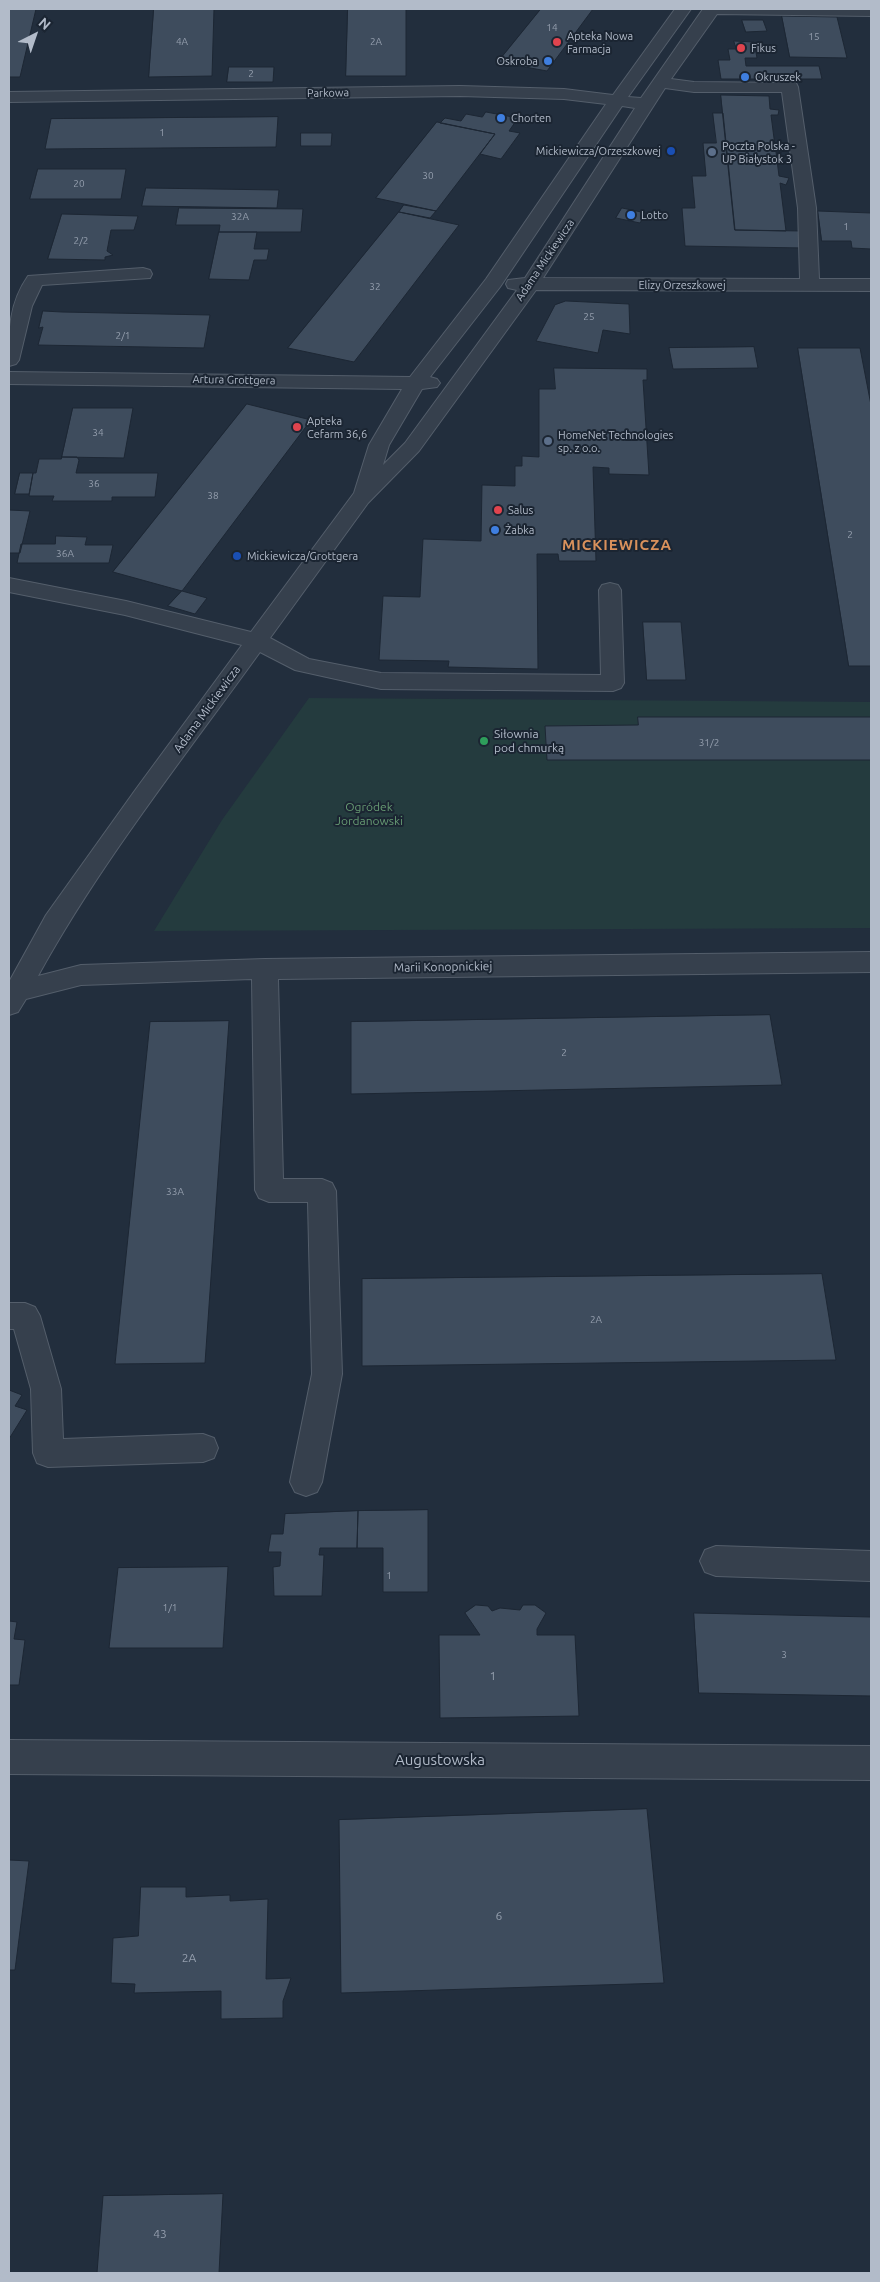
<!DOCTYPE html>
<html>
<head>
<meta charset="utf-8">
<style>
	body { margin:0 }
	#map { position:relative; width:880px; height:2282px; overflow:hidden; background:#222e3d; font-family:Ubuntu,sans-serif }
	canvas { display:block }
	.frame { position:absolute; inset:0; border:10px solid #b2bbc9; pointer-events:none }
	.north { position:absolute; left:10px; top:10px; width:50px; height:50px; -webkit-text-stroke:4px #1b2532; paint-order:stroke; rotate:41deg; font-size:14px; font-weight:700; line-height:20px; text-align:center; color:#b2bbc9 }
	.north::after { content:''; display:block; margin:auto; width:18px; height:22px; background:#b2bbc9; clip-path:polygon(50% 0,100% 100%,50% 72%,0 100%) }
</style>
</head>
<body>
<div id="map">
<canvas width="880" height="2282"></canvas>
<div class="frame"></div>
<div class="north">N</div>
</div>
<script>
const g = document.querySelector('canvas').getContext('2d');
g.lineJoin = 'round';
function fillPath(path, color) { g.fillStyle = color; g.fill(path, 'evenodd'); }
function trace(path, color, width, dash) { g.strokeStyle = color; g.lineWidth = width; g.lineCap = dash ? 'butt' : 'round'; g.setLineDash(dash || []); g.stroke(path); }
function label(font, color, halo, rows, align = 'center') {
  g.font = font + ' Ubuntu,sans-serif'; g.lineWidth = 4; g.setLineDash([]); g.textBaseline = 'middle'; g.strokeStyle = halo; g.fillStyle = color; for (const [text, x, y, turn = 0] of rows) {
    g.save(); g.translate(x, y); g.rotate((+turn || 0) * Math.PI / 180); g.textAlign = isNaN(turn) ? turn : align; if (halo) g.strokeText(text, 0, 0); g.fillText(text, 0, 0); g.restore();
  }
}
const green = new Path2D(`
	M309,698l562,4v226l-717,3 68,-111z`);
const building = new Path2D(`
	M9,9h27l-16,68h-11z
	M154,9h60l-2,67 -63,1z
	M348,9h58v67h-60z
	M541,9h52l-46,62 -49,-9z
	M782,16l55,1 10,41 -57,-1z
	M742,20h21l4,11 -21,1z
	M734,41l20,1 3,16h-12l1,8h73l3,13h-101l-3,-19h12l-2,-11h8z
	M229,67h45l-1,15h-46z
	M721,95l48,1 1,13 9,1 -1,5h-7l4,31h10l-3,6h-6l3,24 10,2 -3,7 -6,-2 6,48 -51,-1z
	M486,112l32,6 -9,13 11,2 -19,26 -21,-5 15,-20 -55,-11 5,-5 16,3 5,-7 16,3z
	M713,113h10l12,117 68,1 2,17 -120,-2 -3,-38h13l-3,-32h14l-3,-33h13z
	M278,117l-2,30 -231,2 6,-30z
	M437,122l58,12 -59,77 -60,-13z
	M301,133h31l-1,13h-30z
	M38,169h88l-5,30h-91z
	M146,188l133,2 -2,18 -135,-2z
	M404,205l32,6 -6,7 -31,-6z
	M179,208l124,1 -2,23h-82l1,-7h-44z
	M622,208l24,5 -6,10 -24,-5z
	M818,211l53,2v36l-19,-1 -1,-7h-29z
	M399,212l60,13 -105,137 -66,-14z
	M62,214l76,2 -4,14h-23l-4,21 6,4 -8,2v3l-57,-1z
	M219,232h38l-3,17h15l-2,11h-13l-5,20 -40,-1z
	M566,301l63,3 1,30 -27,-4 -5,23 -62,-12 19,-36z
	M43,311l19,1 148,3 -6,33 -166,-3 5,-18 -4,1z
	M754,347l4,21 -85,1 -4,-21z
	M798,348h62l11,57v261h-22z
	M554,368l93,1v11h-4l6,95 -40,-1v-6l-16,-1 3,94h-37l-1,-7h-21l1,115 -90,-2 1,-6 -70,-1 4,-64 37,1 3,-58 58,2 1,-56 33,1v-20h7v-10l17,1v-68h16z
	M247,404l64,16 -129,171 -69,-19z
	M73,408h60l-9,50 -62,-1z
	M62,457h15l2,3 -3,13h82l-3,24h-43v4h-60l2,-5h-25l4,-23h3l3,-14h22z
	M20,473h13l-4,21h-14z
	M9,510l21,1 -10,42h-11z
	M56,536l31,1 -2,8h28l-4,18h-92l4,-19h34z
	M182,591l25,7 -12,16 -27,-8z
	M643,622h38l5,58h-39z
	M638,717h233v43h-324l-2,-34 93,-1z
	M770,1015l12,70 -431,9v-72z
	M229,1021l-24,342 -90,1 35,-342z
	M822,1274l14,86 -474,6v-87z
	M9,1390l13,5 -7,11 12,4 -18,29z
	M428,1510v82h-45v-44h-26l1,-37z
	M358,1511l-1,37h-37l-1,7h5l-2,41h-48l-1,-29 7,-1 1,-14h-13l3,-18h12l2,-20z
	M228,1567l-5,81h-114l9,-80z
	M476,1605l12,1 4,5 8,-3 20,2 3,-5h12l11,8 -9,16v6h38l4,81 -139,2 -1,-83h41l-15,-22z
	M694,1613l177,4v79l-172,-3z
	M9,1621l8,1 -3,17 11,1 -6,45h-10z
	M647,1809l17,174 -323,10 -2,-173z
	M9,1860l20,1 -14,109h-6z
	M141,1887h45v10l44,-2v6l38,-2 -2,80 25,-1 -8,23v17l-62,1v-28l-87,2 1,-9 -24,-1 2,-45 25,-2z
	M223,2194l-4,79h-122l6,-77z`);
const minor = new Path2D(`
	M675,9h16l-63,88 13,1 62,-89h168v7l-154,-2 -46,65 23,3 102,1 2,4 18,121 3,71h52v12l-335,-1 -117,161 -51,52 -98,135 39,21 72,14 220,2 -2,-85 3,-5 8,-2 8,2 3,5 3,93 -3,5 -8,3 -232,-2 -86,-19 -35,-18c-75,104 -160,211 -222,324l43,-11 184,-6 606,-7v20l-593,7 5,200h39l10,4 4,8 6,183 -20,108 -5,10 -11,4 -11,-4 -5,-10 22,-108 -4,-172h-39l-10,-4 -4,-8 -3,-211 -171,6 -55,14 -8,13 -9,3v-33l37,-67 90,-126 106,-144 -117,-30 -116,-23v-14l117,23 125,31 103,-139 15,-48 33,-56 -393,-5v-12l401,5 76,-98 120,-175 -42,-5 -104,-3 -451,6v-10l451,-6 104,3 49,6zM665,88l29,4h88l16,116 2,71 -257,-1zM622,106l13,2 -110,170 -17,2 -2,4 2,4 9,2 -112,153 -22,22 6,-20 33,-56 15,-2 3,-4 -3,-4 -7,-2 70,-90z
	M143,268l7,2 2,4 -2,4 -108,7 -10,21 -13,54 -3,4 -7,2c0,-34 -1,-61 19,-90z
	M9,1303h16l10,4 5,9 21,73 2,50 140,-5 11,4 4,10 -4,10 -11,4 -155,5 -11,-4 -4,-10 -2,-64 -17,-60h-5z
	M716,1546l155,5v30l-155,-5 -11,-4 -5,-11 5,-11z
	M9,1740l862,6v34l-862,-6z`);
const markers = [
	[557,42,5,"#e0444e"],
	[741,48,5,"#e0444e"],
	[548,61,5,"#3f7fe0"],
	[745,77,5,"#3f7fe0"],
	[501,118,5,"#3f7fe0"],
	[671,151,5,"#1a4fb4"],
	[712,152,5,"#5c6f8a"],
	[631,215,5,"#3f7fe0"],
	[297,427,5,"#e0444e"],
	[548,441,5,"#5c6f8a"],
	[498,510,5,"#e0444e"],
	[495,530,5,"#3f7fe0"],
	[237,556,5,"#1a4fb4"],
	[484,741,5,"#2e9e5b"]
];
const numberNames = [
	["14",552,28],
	["15",814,37],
	["4A",182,42],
	["2A",376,42],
	["2",251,74],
	["1",162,133],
	["30",428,176],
	["20",79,184],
	["32A",240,217],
	["1",846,227],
	["2/2",81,241],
	["32",375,287],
	["25",589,317],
	["2/1",123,336],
	["34",98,433],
	["36",94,484],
	["38",213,496],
	["2",850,535],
	["36A",65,554],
	["31/2",709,743],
	["2",564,1053],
	["33A",175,1192],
	["2A",596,1320],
	["1",389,1576],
	["1/1",170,1608],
	["3",784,1655]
];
const farPoinames = [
	["Apteka Nowa",567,36],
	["Farmacja",567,49],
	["Fikus",751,48],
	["Oskroba",538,61,"right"],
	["Okruszek",755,77],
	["Chorten",511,118],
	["Poczta Polska -",722,146],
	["UP Białystok 3",722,159],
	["Mickiewicza/Orzeszkowej",661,151,"right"],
	["Lotto",641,215],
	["Apteka",307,421],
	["Cefarm 36,6",307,434],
	["HomeNet Technologies",558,435],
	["sp. z o.o.",558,448],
	["Salus",508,510],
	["Żabka",505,530],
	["Mickiewicza/Grottgera",247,556]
];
const farStreetnames = [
	["Parkowa",328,93,-1],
	["Adama Mickiewicza",545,260,-56],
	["Elizy Orzeszkowej",682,285],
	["Artura Grottgera",234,380,1]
];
const streetNames = [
	["Adama Mickiewicza",207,709,-54],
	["Marii Konopnickiej",443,967,-1]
];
const poiNames = [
	["Siłownia",494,734],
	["pod chmurką",494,748]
];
const parkNames = [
	["Ogródek",369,807],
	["Jordanowski",369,821]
];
const nearNumbernames = [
	["1",493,1676],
	["6",499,1916],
	["2A",189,1958],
	["43",160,2234]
];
const farDistrictnames = [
	["MICKIEWICZA",617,545]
];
const nearStreetnames = [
	["Augustowska",440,1760]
];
fillPath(green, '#243b3e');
fillPath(building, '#3e4c5d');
trace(building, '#1d2734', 1);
trace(minor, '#545e6b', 2);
fillPath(minor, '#36404d');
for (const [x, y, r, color] of markers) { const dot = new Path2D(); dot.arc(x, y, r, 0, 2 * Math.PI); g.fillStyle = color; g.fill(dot); trace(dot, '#1b2532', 2); }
label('10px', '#959fae', null, numberNames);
label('11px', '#b2bbc9', '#1b2532', farPoinames, 'left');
label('11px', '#b2bbc9', '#1b2532', farStreetnames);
label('12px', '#b2bbc9', '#1b2532', streetNames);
label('12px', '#b2bbc9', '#1b2532', poiNames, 'left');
label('12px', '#679b73', '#1b2532', parkNames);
label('12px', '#959fae', null, nearNumbernames);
g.letterSpacing = '1px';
label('bold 15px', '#d9915c', '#1b2532', farDistrictnames);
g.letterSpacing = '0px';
label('15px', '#b2bbc9', '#1b2532', nearStreetnames);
</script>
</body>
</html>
